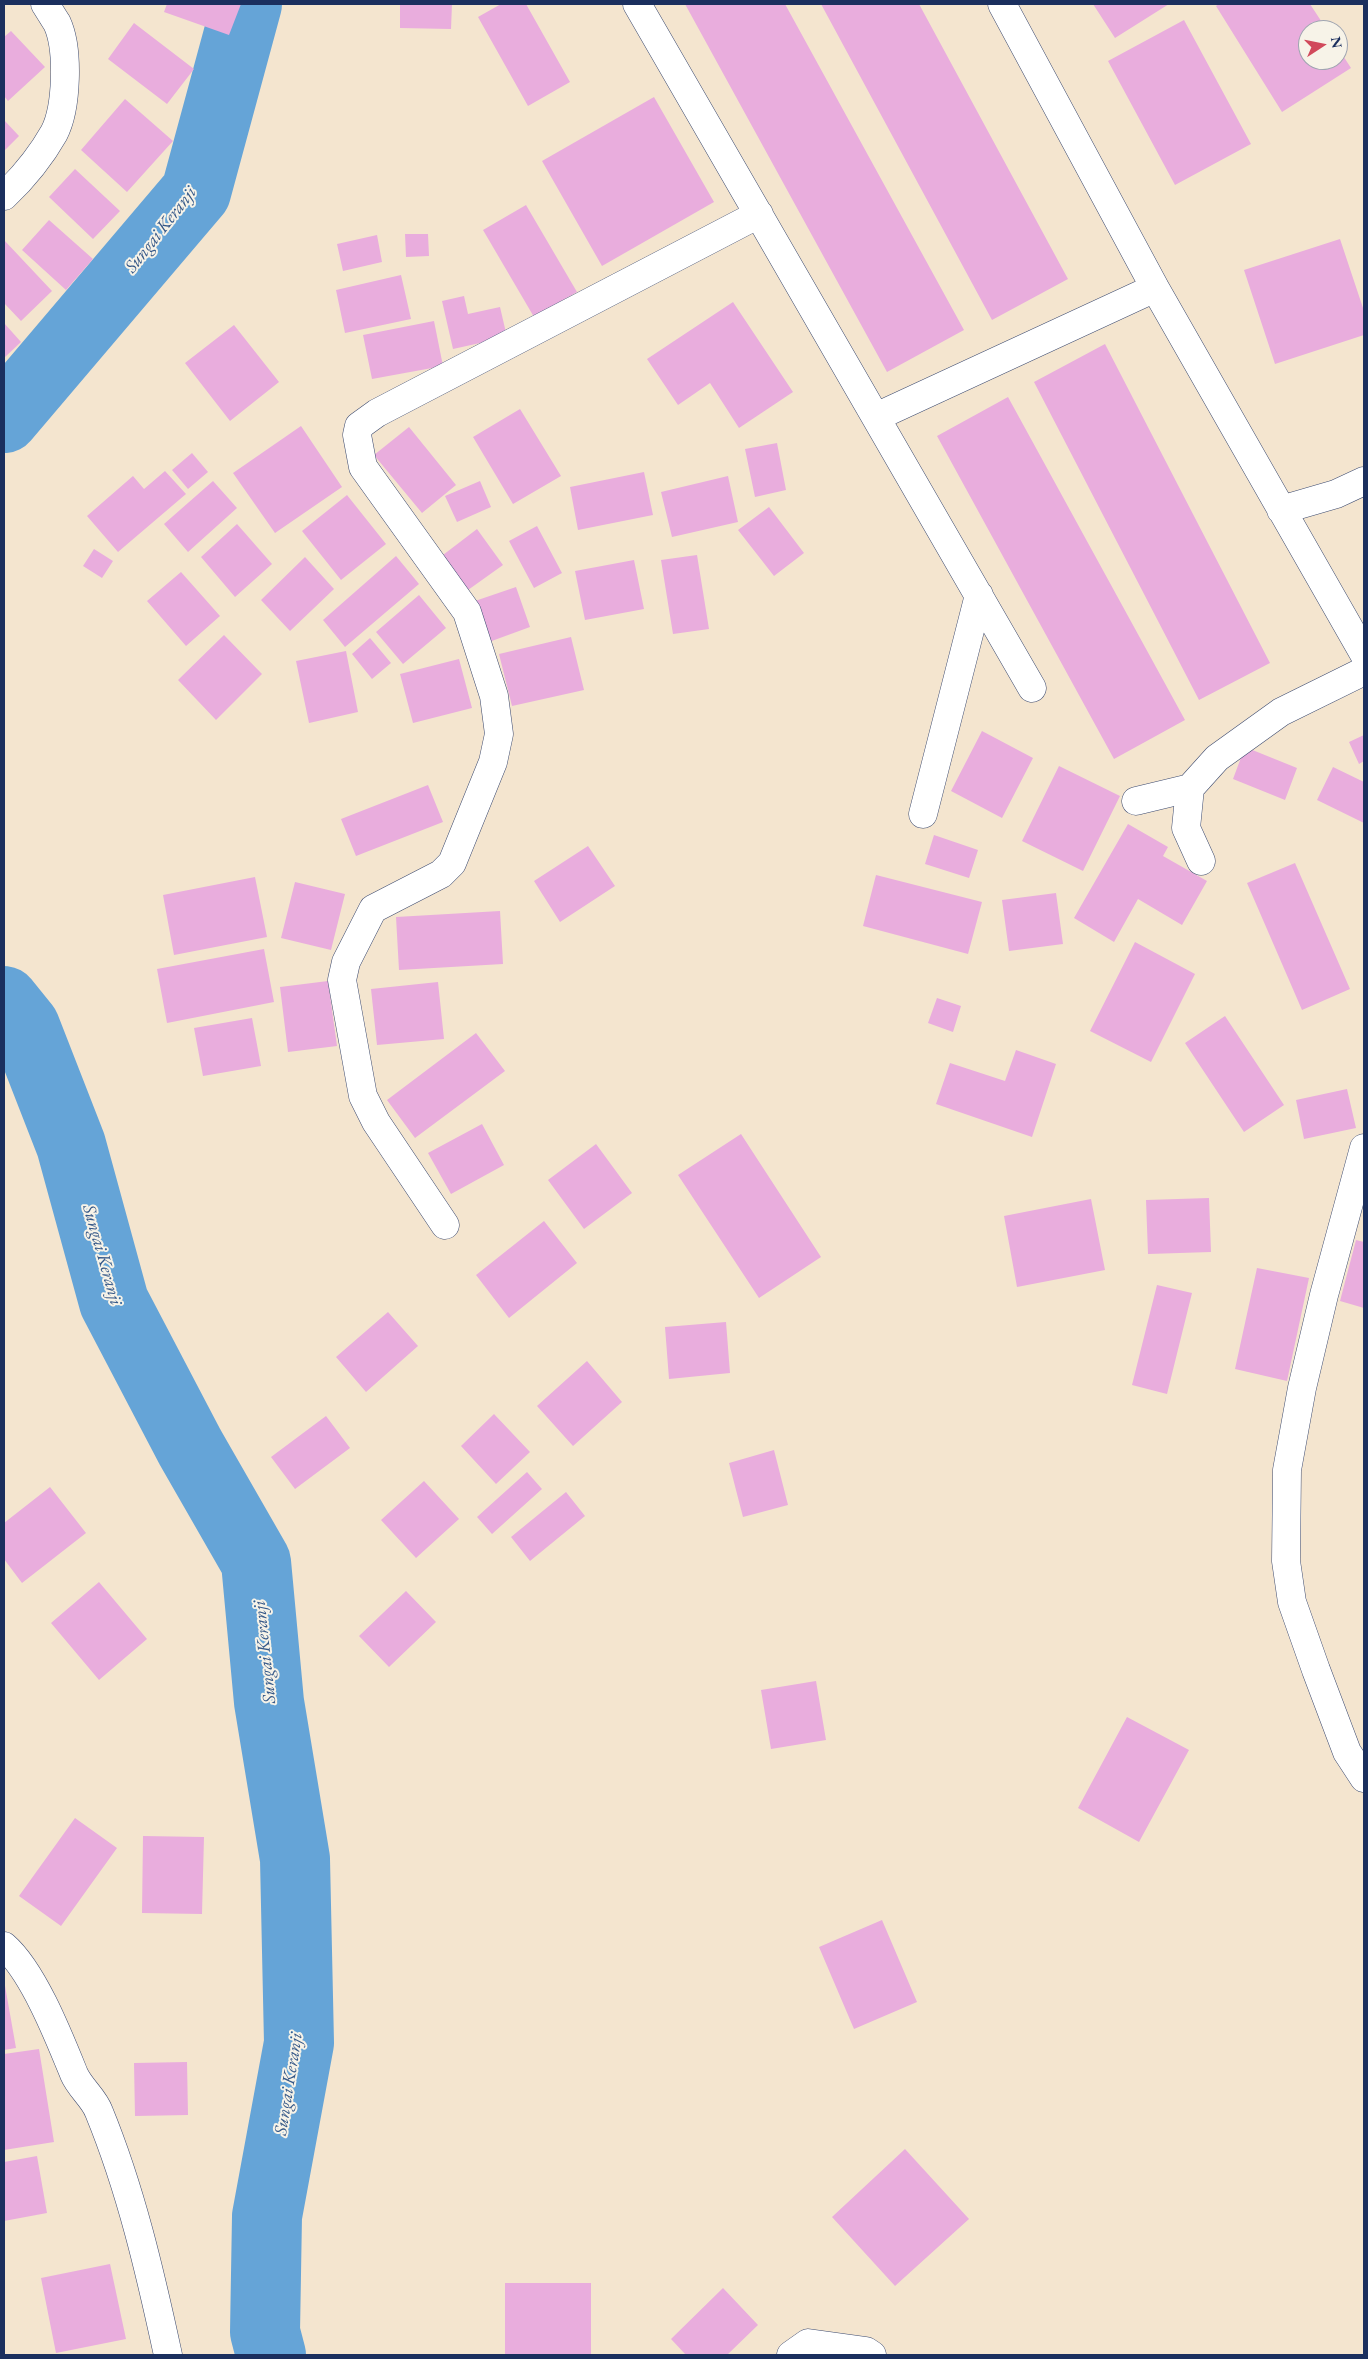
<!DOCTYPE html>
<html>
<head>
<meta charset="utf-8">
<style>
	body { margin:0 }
	#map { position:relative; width:1368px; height:2359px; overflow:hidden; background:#f4e5cf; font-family:"EB Garamond",serif }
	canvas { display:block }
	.frame { position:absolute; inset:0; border:5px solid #1b2f5e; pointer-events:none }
	.north { position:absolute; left:1298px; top:20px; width:50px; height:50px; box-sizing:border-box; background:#f7f3e8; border:1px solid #9fa5b1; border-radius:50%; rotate:79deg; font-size:14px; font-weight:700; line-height:20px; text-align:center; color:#1b2f5e }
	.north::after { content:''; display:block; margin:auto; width:18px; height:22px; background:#d1495b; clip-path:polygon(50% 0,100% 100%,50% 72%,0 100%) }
</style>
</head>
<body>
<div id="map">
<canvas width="1368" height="2359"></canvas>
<div class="frame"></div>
<div class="north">N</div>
</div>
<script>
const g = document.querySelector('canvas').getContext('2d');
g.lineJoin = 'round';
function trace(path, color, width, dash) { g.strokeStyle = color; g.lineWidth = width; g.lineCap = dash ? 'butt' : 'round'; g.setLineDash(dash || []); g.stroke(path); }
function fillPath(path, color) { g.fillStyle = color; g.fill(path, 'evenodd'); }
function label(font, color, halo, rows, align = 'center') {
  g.font = font + ' "EB Garamond",serif'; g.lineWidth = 4; g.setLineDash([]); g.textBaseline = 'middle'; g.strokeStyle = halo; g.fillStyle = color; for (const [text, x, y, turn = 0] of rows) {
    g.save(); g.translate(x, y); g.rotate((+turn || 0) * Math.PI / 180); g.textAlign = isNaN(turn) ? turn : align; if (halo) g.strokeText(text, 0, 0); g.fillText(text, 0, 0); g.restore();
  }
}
const river = new Path2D(`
	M4,418l192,-226 51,-188
	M4,1001l21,26 46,118 43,157 76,145 66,115 13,140 26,157 4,184 -32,173 -2,116 6,23`);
const building = new Path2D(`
	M167,4h74l-12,31 -65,-23z
	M400,4h52l-1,25 -51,-1z
	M501,4h25l44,78 -42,24 -50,-89z
	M685,4h100l179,326 -77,42z
	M821,4h98l149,275 -76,41z
	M1093,4h76l-54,34z
	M1219,4h91l17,26h-19v30h30v-12l13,20 -69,44 -66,-106z
	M1184,20l67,124 -76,41 -67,-124z
	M134,23l60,46 -27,35 -59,-45z
	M11,31l34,36 -37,34 -4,-5v-59z
	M654,97l60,105 -112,64 -60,-105z
	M125,99l48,42 -46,51 -46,-42z
	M4,120l15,16 -15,15z
	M75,169l45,42 -27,28 -44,-42z
	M526,205l51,87 -43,25 -51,-87z
	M49,220l44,39 -27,31 -44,-40z
	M405,234h23l1,22 -23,1z
	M377,235l5,27 -39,9 -6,-27z
	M1340,239l24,72v24l-89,29 -31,-94z
	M4,240l48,51 -31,30 -17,-18z
	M401,275l10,44 -66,14 -9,-43z
	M464,296l4,18 32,-7 7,30 -54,12 -11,-48z
	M733,302l60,90 -54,36 -29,-45 -32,22 -31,-46z
	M434,321l9,45 -71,13 -9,-44z
	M4,323l17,19 -17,16z
	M234,325l45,57 -49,39 -45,-58z
	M1105,344l165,319 -71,37 -165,-318z
	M1008,397l177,323 -71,39 -177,-323z
	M520,409l41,67 -48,28 -40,-67z
	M301,426l41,61 -67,46 -42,-60z
	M409,427l47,58 -34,28 -48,-58z
	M777,443l9,47 -31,7 -10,-48z
	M192,453l16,19 -20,17 -16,-19z
	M165,471l21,23 -68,58 -31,-36 46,-40 11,13z
	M644,472l9,43 -75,15 -8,-43z
	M728,476l10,46 -66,15 -11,-45z
	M213,481l24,27 -49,44 -24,-28z
	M480,481l11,26 -34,15 -12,-26z
	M347,495l39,49 -45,36 -39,-49z
	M769,507l35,46 -30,23 -36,-46z
	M237,524l35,40 -37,33 -34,-40z
	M537,526l25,47 -28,15 -25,-47z
	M477,529l26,36 -35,25 -25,-35z
	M94,549l19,12 -11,17 -19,-12z
	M697,555l12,74 -36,5 -12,-74z
	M396,556l23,28 -74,63 -22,-27z
	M305,557l29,32 -44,42 -29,-31z
	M634,560l10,49 -59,11 -10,-49z
	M181,572l39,44 -34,30 -39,-45z
	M516,587l14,40 -41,15 -14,-41z
	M419,595l27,33 -43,36 -27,-32z
	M224,635l38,39 -46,46 -38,-40z
	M571,637l13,53 -72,16 -13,-52z
	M370,638l21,25 -19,16 -20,-25z
	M346,651l12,61 -49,11 -13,-62z
	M459,659l13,49 -59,15 -13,-49z
	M982,731l51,27 -31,60 -51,-27z
	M1364,735v26l-5,3 -10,-22z
	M1245,747l52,21 -12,32 -52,-21z
	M1059,766l61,30 -37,75 -61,-30z
	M1333,767l31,15v41l-47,-23z
	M428,785l15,37 -87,34 -15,-37z
	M1128,824l40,23 -5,9 44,25 -25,44 -44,-26 -24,43 -40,-24z
	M934,835l44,15 -9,28 -44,-14z
	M588,846l27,40 -55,36 -26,-41z
	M1295,863l55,126 -48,21 -55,-127z
	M876,875l106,27 -14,52 -105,-28z
	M255,877l12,60 -93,18 -11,-60z
	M295,882l50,12 -14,56 -50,-12z
	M1056,893l7,51 -54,7 -7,-51z
	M500,911l3,53 -104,6 -3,-53z
	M1135,942l60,32 -44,88 -61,-31z
	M264,949l10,53 -107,21 -10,-54z
	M328,981l9,65 -49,6 -8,-65z
	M438,982l6,57 -67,6 -6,-56z
	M937,998l24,8 -8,26 -25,-9z
	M1225,1016l59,89 -40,27 -59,-89z
	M252,1018l9,48 -58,10 -9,-48z
	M476,1033l29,38 -90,67 -28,-38z
	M1016,1050l40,14 -24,73 -96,-33 14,-41 55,18z
	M1347,1089l9,39 -52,11 -8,-39z
	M482,1124l22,41 -53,29 -23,-41z
	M741,1134l80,123 -62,41 -81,-123z
	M596,1144l36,49 -48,36 -36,-49z
	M1209,1198l2,54 -63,2 -2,-54z
	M1091,1199l14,71 -88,17 -13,-71z
	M544,1221l33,42 -68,55 -33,-43z
	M1356,1240l8,2v66l-24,-7z
	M1257,1268l52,10 -22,103 -52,-12z
	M1157,1285l35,8 -25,101 -35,-9z
	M388,1312l30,34 -52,46 -30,-35z
	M726,1322l4,51 -61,6 -4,-52z
	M587,1361l35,41 -49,44 -36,-40z
	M494,1414l36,38 -34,32 -35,-38z
	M326,1416l24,32 -55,41 -24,-32z
	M774,1450l14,55 -45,12 -14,-54z
	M527,1472l15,17 -50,45 -15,-17z
	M424,1481l35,38 -43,39 -35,-38z
	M50,1487l36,46 -64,50 -18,-24v-36z
	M566,1492l19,24 -55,45 -19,-24z
	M99,1582l48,57 -48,41 -48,-57z
	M406,1591l30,31 -47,45 -30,-31z
	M816,1681l10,59 -55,9 -10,-59z
	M1127,1717l62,33 -50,92 -61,-34z
	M75,1818l42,30 -56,78 -42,-30z
	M143,1836l61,1 -2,77 -60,-1z
	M882,1920l35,82 -63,27 -35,-82z
	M4,1980l12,68 -12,2z
	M39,2049l15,93 -50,8v-96z
	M187,2062l1,53 -53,1 -1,-53z
	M905,2149l64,70 -74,67 -63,-69z
	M37,2156l10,57 -43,8v-59z
	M110,2264l16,75 -70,14 -15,-75z
	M505,2283h86v72h-86z
	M723,2288l35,37 -31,30h-41l-15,-16z`);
const minor = new Path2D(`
	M637,4l395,684
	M1002,4l153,284 209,366
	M4,196c19,-18 37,-40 50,-63 13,-25 15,-84 3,-110 -4,-6 -8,-13 -12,-19
	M876,417l279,-129
	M1281,510l55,-16 28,-13
	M1136,801l54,-13
	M923,814l56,-219
	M1201,861l-15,-33 4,-40 27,-30 64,-46 83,-41
	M1364,1148l-40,147 -22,93 -15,82 -1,91 6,41 24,68 31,82 17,26
	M445,1225l-69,-103 -13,-26 -21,-116 4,-18 27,-53 68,-35 11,-11 41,-101 6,-28 -5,-38 -27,-84 -104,-145 -6,-32 2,-9 18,-13 382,-199
	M4,1946c29,25 55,91 70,128 6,14 20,24 25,38 32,78 51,160 69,243
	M791,2355l17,-12 58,8 6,4`);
const waterNames = [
	["Sungai Keranji",161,230,-52],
	["Sungai Keranji",102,1255,74],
	["Sungai Keranji",265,1652,-96],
	["Sungai Keranji",289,2084,-81]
];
trace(river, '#65a4d7', 70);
fillPath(building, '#e9addd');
trace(minor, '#3c4a6f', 29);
trace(minor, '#fff', 28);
label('italic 18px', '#355888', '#f7f3e8', waterNames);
</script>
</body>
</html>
